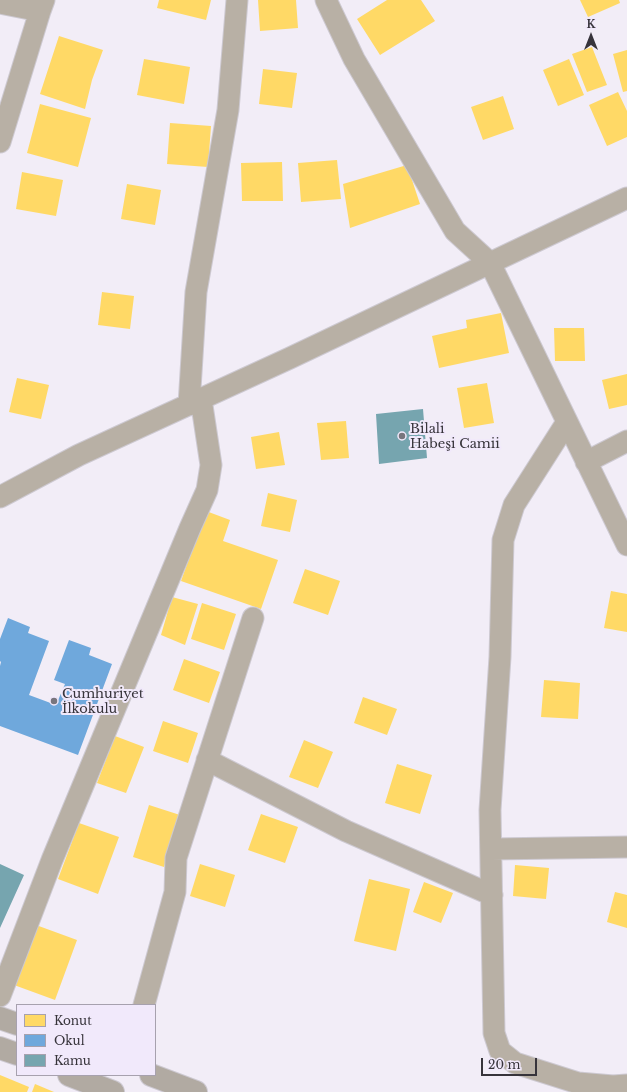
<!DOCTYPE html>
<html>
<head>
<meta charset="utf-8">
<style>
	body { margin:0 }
	#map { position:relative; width:627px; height:1092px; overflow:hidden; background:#f2edf7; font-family:"Libre Baskerville",serif }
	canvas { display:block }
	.legend { position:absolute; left:16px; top:1004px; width:140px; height:72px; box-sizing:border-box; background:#f1e9fb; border:1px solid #a7a1ae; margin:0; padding:5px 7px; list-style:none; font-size:12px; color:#37343b }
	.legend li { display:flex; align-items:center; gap:8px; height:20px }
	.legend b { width:20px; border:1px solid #a7a1ae }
	.north { position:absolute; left:571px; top:16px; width:40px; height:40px; -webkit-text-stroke:3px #f1e9fb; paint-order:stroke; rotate:0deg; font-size:11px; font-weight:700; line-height:16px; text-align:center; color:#37343b }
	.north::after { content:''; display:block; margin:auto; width:14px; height:18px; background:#37343b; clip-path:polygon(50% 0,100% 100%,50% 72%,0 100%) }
	.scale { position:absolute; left:481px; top:1058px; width:56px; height:18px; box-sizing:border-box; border:2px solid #37343b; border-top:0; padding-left:5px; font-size:12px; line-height:14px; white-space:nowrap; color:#37343b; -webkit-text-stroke:3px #f1e9fb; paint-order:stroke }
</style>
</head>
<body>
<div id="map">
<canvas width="627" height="1092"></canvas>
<ul class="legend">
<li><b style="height:11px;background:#ffd966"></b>Konut</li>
<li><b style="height:11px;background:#6fa8dc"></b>Okul</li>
<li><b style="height:11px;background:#76a5af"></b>Kamu</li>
</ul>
<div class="north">K</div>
<div class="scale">20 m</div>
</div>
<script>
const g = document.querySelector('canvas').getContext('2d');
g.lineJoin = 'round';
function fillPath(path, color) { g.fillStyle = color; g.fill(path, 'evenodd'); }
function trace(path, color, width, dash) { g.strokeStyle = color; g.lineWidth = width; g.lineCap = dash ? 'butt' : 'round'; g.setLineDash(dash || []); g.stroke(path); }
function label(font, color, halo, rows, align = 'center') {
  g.font = font + ' "Libre Baskerville",serif'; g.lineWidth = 4; g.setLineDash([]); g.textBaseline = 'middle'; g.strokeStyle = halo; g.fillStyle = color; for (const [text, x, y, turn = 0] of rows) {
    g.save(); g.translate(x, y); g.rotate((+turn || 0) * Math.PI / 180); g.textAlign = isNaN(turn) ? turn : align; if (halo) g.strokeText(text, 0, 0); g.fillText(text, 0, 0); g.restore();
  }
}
const homes = new Path2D(`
	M159,0h52l-5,20 -49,-12z
	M258,0h38l2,28 -38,3z
	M387,0h34l14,21 -55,34 -23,-36z
	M580,0h39l1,3 -32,14z
	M59,36l44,14 -11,30 -7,29 -45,-15z
	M592,47l15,38 -20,7 -15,-38z
	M627,50v41l-4,1 -10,-38z
	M144,59l46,8 -6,37 -47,-9z
	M569,59l15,36 -26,11 -15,-36z
	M263,69l34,4 -5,35 -33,-4z
	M618,92l9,19v26l-20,9 -18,-41z
	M503,96l11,33 -31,11 -12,-33z
	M40,104l51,14 -13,49 -51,-14z
	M170,123l41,3 -3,41 -41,-3z
	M337,160l4,39 -40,3 -3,-39z
	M282,162l1,39h-41l-1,-38z
	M407,165l13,39 -70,24 -7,-44z
	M22,172l41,8 -7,36 -40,-7z
	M127,184l34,6 -6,35 -34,-6z
	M102,292l32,4 -4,33 -32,-4z
	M501,313l8,40 -70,15 -7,-32 35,-8 -1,-8z
	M554,328h30l1,33h-30z
	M627,374v31l-18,4 -7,-29z
	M17,378l32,7 -8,34 -32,-7z
	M487,383l7,40 -30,5 -7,-40z
	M346,421l3,37 -28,2 -4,-37z
	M279,432l6,33 -29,4 -5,-32z
	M268,493l29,7 -7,32 -29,-6z
	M206,511l24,9 -7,21 55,19 -17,49 -80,-28z
	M305,569l35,12 -12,34 -35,-12z
	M611,591l16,3v38l-23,-4z
	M172,597l26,7 -13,41 -24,-10z
	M202,603l34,11 -12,36 -33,-11z
	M184,659l36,13 -11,31 -36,-13z
	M544,680l36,3 -2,36 -37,-2z
	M363,697l34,12 -10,26 -33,-12z
	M163,721l35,12 -10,30 -35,-12z
	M115,736l29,11 -18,46 -29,-10z
	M304,740l29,12 -15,36 -29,-11z
	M397,764l35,11 -12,39 -35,-11z
	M149,805l31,10 -16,52 -31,-10z
	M261,814l37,13 -13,36 -37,-13z
	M79,823l40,14 -21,57 -40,-15z
	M200,864l35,11 -10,32 -35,-11z
	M515,865l34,3 -3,31 -33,-3z
	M369,879l41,10 -14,62 -42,-10z
	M424,882l29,11 -12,30 -28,-11z
	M615,892l12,3v33l-20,-6z
	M36,925l41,15 -22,60 -41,-15z
	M0,1075l29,12 -2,5h-27z
	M35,1084l19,8h-22z`);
const schools = new Path2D(`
	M8,618l22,9 -2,6 21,8 -20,54 27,10 9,-21 -11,-4 15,-40 22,8 -2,7 23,9 -34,91 -78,-29v-60l1,-4 -1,-1v-22z`);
const public = new Path2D(`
	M423,409l4,49 -48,6 -3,-50z
	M0,864l24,11 -24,53z`);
const minor = new Path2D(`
	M326,0l28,59 101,172 35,32 137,282
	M0,3l40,8
	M0,142l40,-131 4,-11
	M189,405l7,-113 32,-182 9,-110
	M567,422l-53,83 -11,35 -3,117 -10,153 4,223 6,18 15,12 63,20 35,3 14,-1
	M586,462l41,-21
	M0,497l79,-42 211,-97 337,-160
	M207,760l139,71 146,64
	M491,849l136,-2
	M0,996l52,-136 138,-332 17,-38 4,-25 -10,-66
	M144,1005l31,-113 1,-34 77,-240`);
const major = new Path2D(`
	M0,1018l17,6
	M0,1048l17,6
	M69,1075l44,17
	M151,1075l45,17`);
const markers = [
	[402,436,4,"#78757d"],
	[54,701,4,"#78757d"]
];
const poiNames = [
	["Bilali",410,429],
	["Habeşi Camii",410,444],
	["Cumhuriyet",62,694],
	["İlkokulu",62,709]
];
fillPath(homes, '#ffd966');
fillPath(schools, '#6fa8dc');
fillPath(public, '#76a5af');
trace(minor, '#cdc9d1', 23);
trace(major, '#cdc9d1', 24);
trace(minor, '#b8b0a5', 21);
trace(major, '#b1aaa2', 22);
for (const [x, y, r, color] of markers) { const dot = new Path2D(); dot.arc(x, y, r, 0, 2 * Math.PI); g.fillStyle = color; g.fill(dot); trace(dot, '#f1e9fb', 1.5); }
label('13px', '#37343b', '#f1e9fb', poiNames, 'left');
</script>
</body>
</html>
